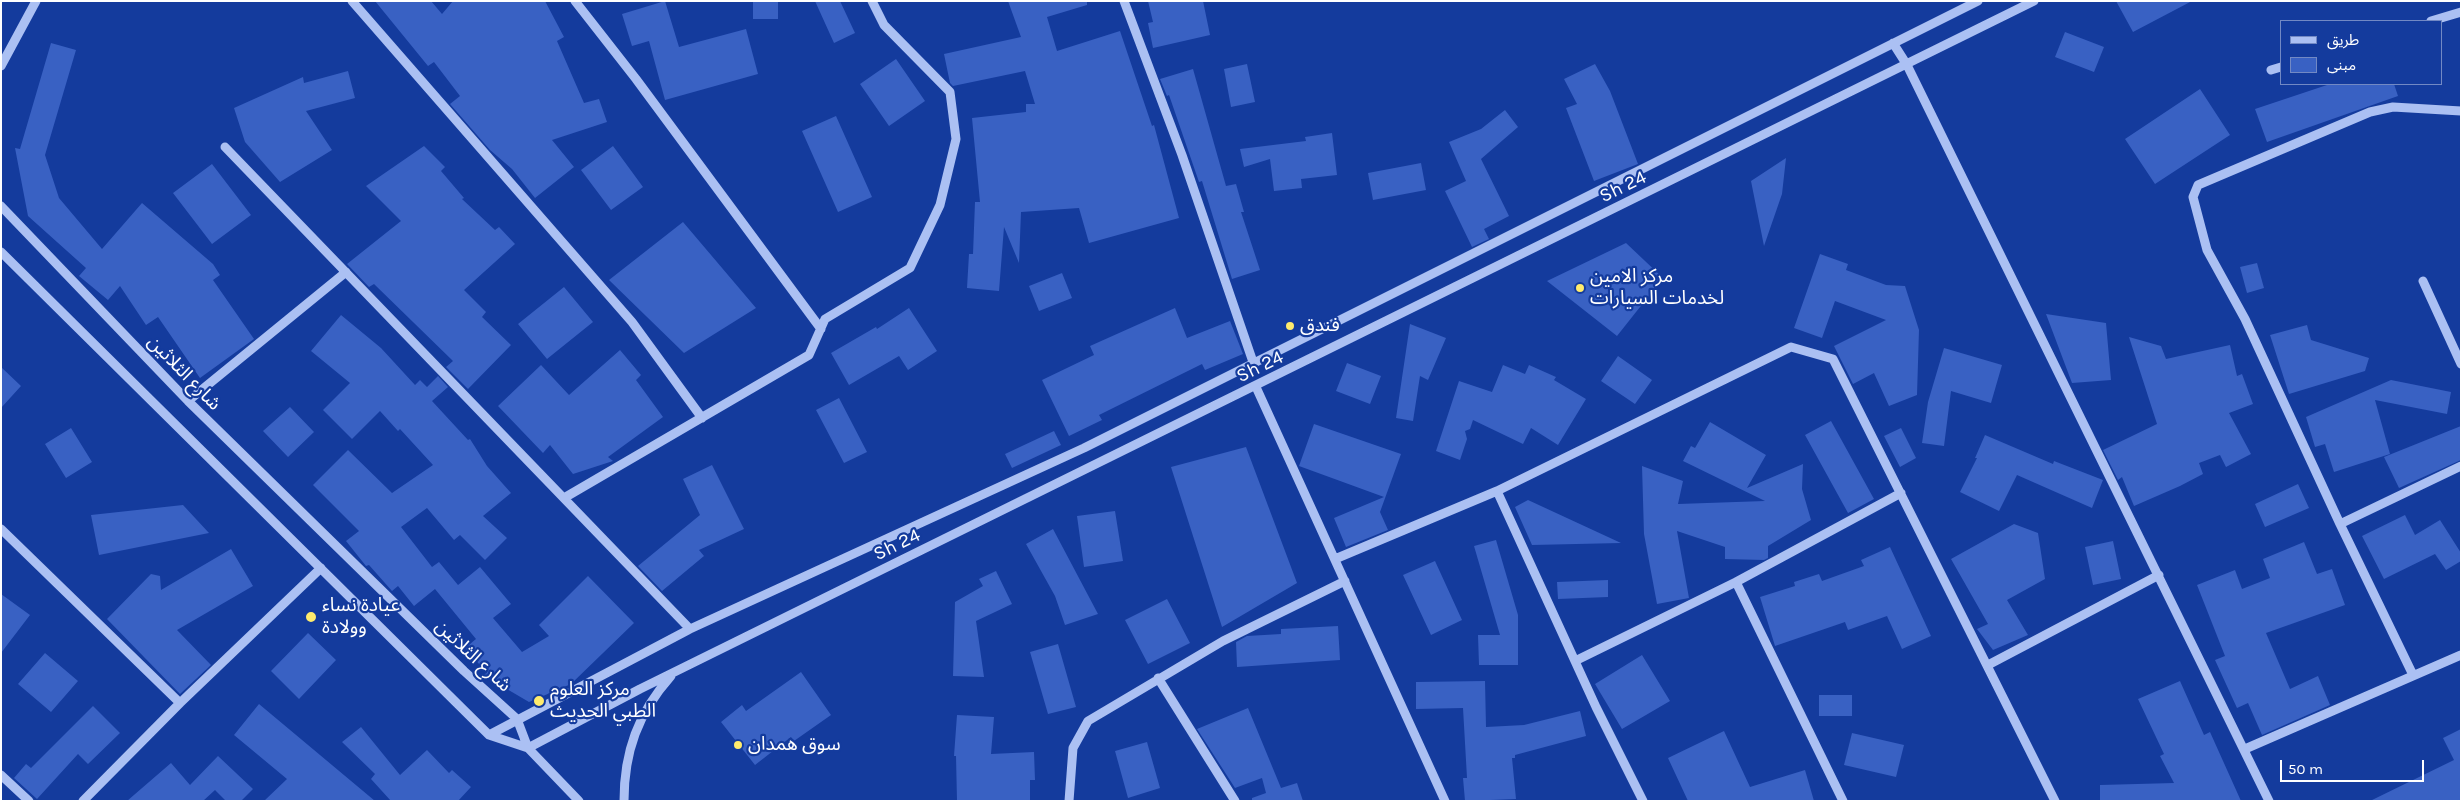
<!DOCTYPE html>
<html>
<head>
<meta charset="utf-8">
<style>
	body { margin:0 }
	#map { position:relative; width:2462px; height:802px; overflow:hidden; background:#143b9d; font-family:Karla,"Noto Sans Arabic",sans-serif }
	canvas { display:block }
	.frame { position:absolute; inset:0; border:2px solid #fff; pointer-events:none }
	.legend { position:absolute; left:2280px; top:20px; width:162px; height:65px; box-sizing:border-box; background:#143b9d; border:1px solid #7289c4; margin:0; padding:6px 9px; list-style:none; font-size:15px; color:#fff }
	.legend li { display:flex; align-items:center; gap:10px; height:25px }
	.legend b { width:25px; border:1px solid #7289c4 }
	.scale { position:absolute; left:2280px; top:760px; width:144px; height:22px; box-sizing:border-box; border:2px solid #fff; border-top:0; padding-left:6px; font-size:15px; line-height:18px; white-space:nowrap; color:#fff; -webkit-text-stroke:4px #143b9d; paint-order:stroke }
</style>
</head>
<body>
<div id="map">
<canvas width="2462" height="802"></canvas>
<div class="frame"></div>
<ul class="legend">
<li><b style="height:6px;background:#abc0f3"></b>طريق</li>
<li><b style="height:14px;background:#3961c3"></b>مبنى</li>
</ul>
<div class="scale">50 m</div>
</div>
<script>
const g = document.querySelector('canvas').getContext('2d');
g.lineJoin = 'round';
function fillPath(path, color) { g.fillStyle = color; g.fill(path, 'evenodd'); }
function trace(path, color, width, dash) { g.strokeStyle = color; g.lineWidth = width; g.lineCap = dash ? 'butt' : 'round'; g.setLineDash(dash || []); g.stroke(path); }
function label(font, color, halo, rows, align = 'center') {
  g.font = font + ' Karla,"Noto Sans Arabic",sans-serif'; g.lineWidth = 4.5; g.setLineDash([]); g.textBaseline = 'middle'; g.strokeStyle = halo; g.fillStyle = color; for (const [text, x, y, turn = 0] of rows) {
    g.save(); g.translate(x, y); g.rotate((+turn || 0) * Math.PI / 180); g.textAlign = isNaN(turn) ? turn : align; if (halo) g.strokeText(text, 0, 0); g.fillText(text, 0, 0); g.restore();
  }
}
const building = new Path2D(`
	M375,1h56l11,13 11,-13h92l19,36 -7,4 27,62 15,-4 8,23 -55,18 22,27 -39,31 -23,-29 -22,-19 -40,-46 10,-8 -26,-34 -6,4z
	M665,1l14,46 67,-18 12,45 -93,26 -16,-59 -17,5 -10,-32z
	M753,1h25v18h-25z
	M815,1h25l15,32 -21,10z
	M1008,1h79v4l-40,12 10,34 63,-20 32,95 2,-1 25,93 -90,25 -10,-35 -58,4 -2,51 -15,-36 -5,64 -32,-3 2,-34h4l2,-52h5l-8,-84 54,-6v-8h9l-10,-33 -72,15 -3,-3 -6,-29 77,-17z
	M1148,1h55l7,34 -57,13 -5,-25 5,-1z
	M2116,1h76l-59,31z
	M2065,32l39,15 -10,25 -39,-15z
	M51,43l25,7 -31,105 14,43 43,51 40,-46 71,61 7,11 -7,5 41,59 -54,39 -42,-61 -12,8 -26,-39 -12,14 -29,-24 7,-8 -58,-52 -13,-68 5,1z
	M896,59l29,42 -36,25 -29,-42z
	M1247,64l8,38 -24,5 -7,-38z
	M1595,64l15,27 28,73 -44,17 -28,-73 11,-4 -13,-25z
	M1193,69l33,117 10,-2 8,28h-3l19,58 -28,9 -30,-98 -3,1 -30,-87 -2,1 -7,-17z
	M348,71l7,27 -49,13 26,39 -52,32 -35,-40 -11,-34 69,-31 1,6z
	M2330,84h64l4,12 -131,46 -12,-33z
	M2200,89l30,46 -75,49 -30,-45z
	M1505,110l13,17 -37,32 28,57 -25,13 5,10 -17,8 -27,-56 21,-10 -17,-39 32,-13z
	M836,116l36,81 -34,15 -36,-81z
	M1332,133l5,42 -36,4 1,9 -28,3 -4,-32 -26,8 -4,-18 66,-8 -1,-4z
	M424,146l21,21 -4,4 23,27 -2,1 33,31 4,-3 16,17 -51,46 22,22 -4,5 29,28 -43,44 -22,-22 7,-6 -79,-77 -5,3 -22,-23 54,-43 -35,-35z
	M613,146l30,41 -32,23 -30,-40z
	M1786,158l-4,36 -18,52 -13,-65z
	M1421,163l5,27 -53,10 -5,-27z
	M212,164l39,51 -39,29 -39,-51z
	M683,222l73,86 -72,45 -75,-73z
	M1626,243l37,35 -46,58 -70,-55z
	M1820,254l28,10 -2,6 40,15 19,1 14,44 -2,65 -28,11 -15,-33 -21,11 -19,-38 52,-26 -51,-19 -13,37 -28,-10z
	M2257,263l7,25 -17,5 -7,-26z
	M1062,273l10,25 -33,13 -10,-25z
	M564,287l29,35 -46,37 -29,-35z
	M909,308l28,43 -29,19 -9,-14 -50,29 -18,-32 45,-26 1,2z
	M1175,308l12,30 43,-17 13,33 -38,16 -3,-6 -103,51 3,5 -33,16 -27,-56 52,-25 -4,-9z
	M2046,314l60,9 5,57 -39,3z
	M341,315l40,33 34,37 5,-5 7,7 11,-11 10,11 -16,14 36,39 2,-1 17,27 24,27 -28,23 24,22 -22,22 -25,-25 -6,5 -27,-32 -26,19 31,40 7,-5 19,23 22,-18 31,37 -18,14 29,34 27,-16 -10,-11 49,-49 46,47 -63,61 -42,18 -46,-27 4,-2 -22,-25 11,-9 -41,-50 -21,17 -16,-20 -6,5 -23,-26 -3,1 -20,-25 13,-10 -46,-46 35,-35 44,43 41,-28 -33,-36 -2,2 -18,-20 -28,28 -29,-29 27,-27 -39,-32z
	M1410,324l36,14 -18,42 -8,-4 -7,45 -17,-3z
	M2307,325l4,15 58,18 -4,13 -76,23 -19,-59z
	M2129,337l32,9 5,13 64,-14 7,31 5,-2 11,30 -24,9 22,41 -25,13 -6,-12 -21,8 4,11 -23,12 -46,20 -12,-29 -4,3 -15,-30 54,-26z
	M1944,348l58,17 -11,38 -40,-12 -7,55 -22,-3 6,-41z
	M620,350l21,25 -5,5 27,37 -55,40 5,4 -40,13 -23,-29 -7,8 -45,-47 43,-41 28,30z
	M1618,356l34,24 -17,24 -34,-23z
	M1347,363l34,13 -11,28 -34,-13z
	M1503,365l22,9 4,-9 27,12 -2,3 32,19 -28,46 -27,-17 -8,16 -50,-24 -3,9 -5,2 2,8 -7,21 -24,-9 23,-70 33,11z
	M1,367l20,19 -20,22z
	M2391,380l60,12 -4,22 -72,-14 15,54 -56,18 -9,-28 -10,3 -9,-30z
	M839,398l28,54 -23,11 -28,-53z
	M290,407l24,25 -26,25 -25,-26z
	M1831,421l43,78 -26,14 -43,-78z
	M1710,422l56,33 -19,33 56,-24 -1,25 9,31 -43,26v12l-4,2 -39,-1v-12l-48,-16 12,67 -32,6 -13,-70 -2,-68 41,15 -5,23 87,-3 -82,-40 8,-15 4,2z
	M1314,424l87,30 -21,58 8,18 -42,17 -12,-29 50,-21 -85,-31z
	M2461,426v34l-62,28 -15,-31z
	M71,428l21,34 -26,16 -21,-34z
	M1901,428l15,30 -16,9 -16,-31z
	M1054,431l7,14 -49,23 -7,-14z
	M1985,435l68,29 1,-3 49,19 -11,28 -75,-33 -18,36 -39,-19 17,-34h-2z
	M1246,447l51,136 -75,44 -51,-160z
	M712,465l32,64 -45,21 5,6 -42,35 -24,-25 62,-51 -17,-36z
	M2298,484l11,24 -44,19 -10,-23z
	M1528,500l93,43 -89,2 -17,-38z
	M183,505l26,28 -110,22 -8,-40z
	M1115,511l8,50 -39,6 -7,-51z
	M2405,515l10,20 25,-15 21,33v8l-15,9 -11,-16 -51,25 -22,-43z
	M2014,524l24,9 7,46 -38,21 21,35 -35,15 -16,-21 11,-5 -37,-65z
	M1053,529l45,85 -33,11 -10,-29 -29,-52z
	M1496,540l22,75v50h-39l-1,-30h22l-26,-89z
	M2113,541l8,38 -28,6 -8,-38z
	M2304,542l13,32 15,-5 13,36 -79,28 24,56 28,-13 12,29 -68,30 -14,-32 -11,5 -22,-48 10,-4 -28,-71 38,-15 7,19 28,-11 -7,-19z
	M1890,547l41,89 -29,13 -15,-33 -39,14 -3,-8 -70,24 -15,-49 35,-11 -1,-4 25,-8 3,7 42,-15 -3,-6z
	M231,549l22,37 -76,44 34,35 -31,29 -73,-75 44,-45 9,2 1,14z
	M1435,561l27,59 -31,15 -28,-60z
	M996,571l16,33 -36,17 8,56 -31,-1 2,-74 28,-16 -4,-7z
	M1608,580v17l-50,2 -1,-17z
	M1,594l29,21 -29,38z
	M1167,599l23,44 -42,21 -23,-44z
	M1338,626l2,34 -103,7 -1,-25 11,-6 34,-2v-5z
	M308,633l28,27 -37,39 -28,-28z
	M1058,644l18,63 -28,7 -18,-62z
	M45,653l33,28 -27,31 -33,-28z
	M1642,655l28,46 -48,28 -27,-45z
	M801,672l30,43 -37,26 -3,-4 -36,28 -34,-43 21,-17 4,6z
	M1485,681l1,46 38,-2 56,-14 6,25 -71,19v3h-3l4,41 -51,2 -2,-23h4l-4,-70 -47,1v-27z
	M2180,681l24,54 6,-3 31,69h-141v-16l74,-2 -14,-27 4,-2 -26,-55z
	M1819,695h33v21h-33z
	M259,704l116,97h-111l23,-22 -53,-44z
	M93,706l27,27 -32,31 -10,-10 -41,45 -23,-21 12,-14 5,4z
	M1248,708l33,80 16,-5 6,18h-51v-3l14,-5 -4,-15 -27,10 -38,-59z
	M957,715l37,2 -3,37 43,-2 1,28h-5v21h-73l-1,-45h-2z
	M361,727l39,48 27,-25 22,23 3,-3 19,17 -13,14h-67l-20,-22 4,-5 -33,-32z
	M2461,729v72h-91l84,-41 -11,-22z
	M1724,731l26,56 55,-17 9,31h-126l-20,-43z
	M1852,733l52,12 -8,32 -52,-12z
	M1147,742l13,46 -32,10 -13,-47z
	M218,756l35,33 -12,12h-15l-11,-11 -12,11h-76l44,-38 19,22z`);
const minor = new Path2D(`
	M352,1l280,321 70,96
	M575,1l61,78 185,250
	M1124,1l58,154 71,207
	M2431,21l30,-9
	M1893,43l14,22 362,736
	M1,66l35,-65
	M2271,70l10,-3
	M225,147l465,482
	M1,206l187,195 276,270 53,48 11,29 51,53
	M1,252l488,483 39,13
	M2423,281l38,83
	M1256,387l189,414
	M188,401l158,-129
	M1497,491l99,216 47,94
	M564,498l245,-143 16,-36 85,-51 30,-63 16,-66 -6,-47 -66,-67 -12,-24
	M2340,524l-95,-205 -38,-69 -14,-53 5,-12 172,-73 23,-5 68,4
	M1,529l179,174
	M1335,559l162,-68 294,-144 42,12 222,442
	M1736,582l165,-89
	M1575,661l161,-79 107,219
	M1988,665l171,-90
	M2413,675l-73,-151 121,-58
	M1158,678l77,123
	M489,735l201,-106 394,-181 894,-447
	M528,748l112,-59 1394,-688
	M2245,749l216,-94
	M1,775l28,26
	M83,801l97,-98 141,-135
	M624,801c0,-49 14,-88 47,-125
	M1069,801l4,-53 15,-27 135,-80 122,-60`);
const markers = [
	[1580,288,5,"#ffeb6d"],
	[1290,326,5,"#ffeb6d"],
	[311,617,6,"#ffeb6d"],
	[539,701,6,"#ffeb6d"],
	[738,745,5,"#ffeb6d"]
];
const streetNames = [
	["Sh 24",1623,187,-26],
	["Sh 24",1260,367,-26],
	["شارع الثلاثين",184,373,46],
	["Sh 24",897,545,-26],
	["شارع الثلاثين",473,656,43]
];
const poiNames = [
	["مركز الامين",1590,277],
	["لخدمات السيارات",1590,299],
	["فندق",1300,326],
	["عيادة نساء",322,606],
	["وولادة",322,628],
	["مركز العلوم",550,690],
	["الطبي الحديث",550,712],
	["سوق همدان",748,745]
];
fillPath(building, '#3961c3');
trace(minor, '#abc0f3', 9);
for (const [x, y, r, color] of markers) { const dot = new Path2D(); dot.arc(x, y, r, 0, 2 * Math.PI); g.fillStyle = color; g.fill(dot); trace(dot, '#143b9d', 2); }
label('19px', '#fff', '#143b9d', streetNames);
label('19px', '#fff', '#143b9d', poiNames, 'left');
</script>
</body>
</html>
